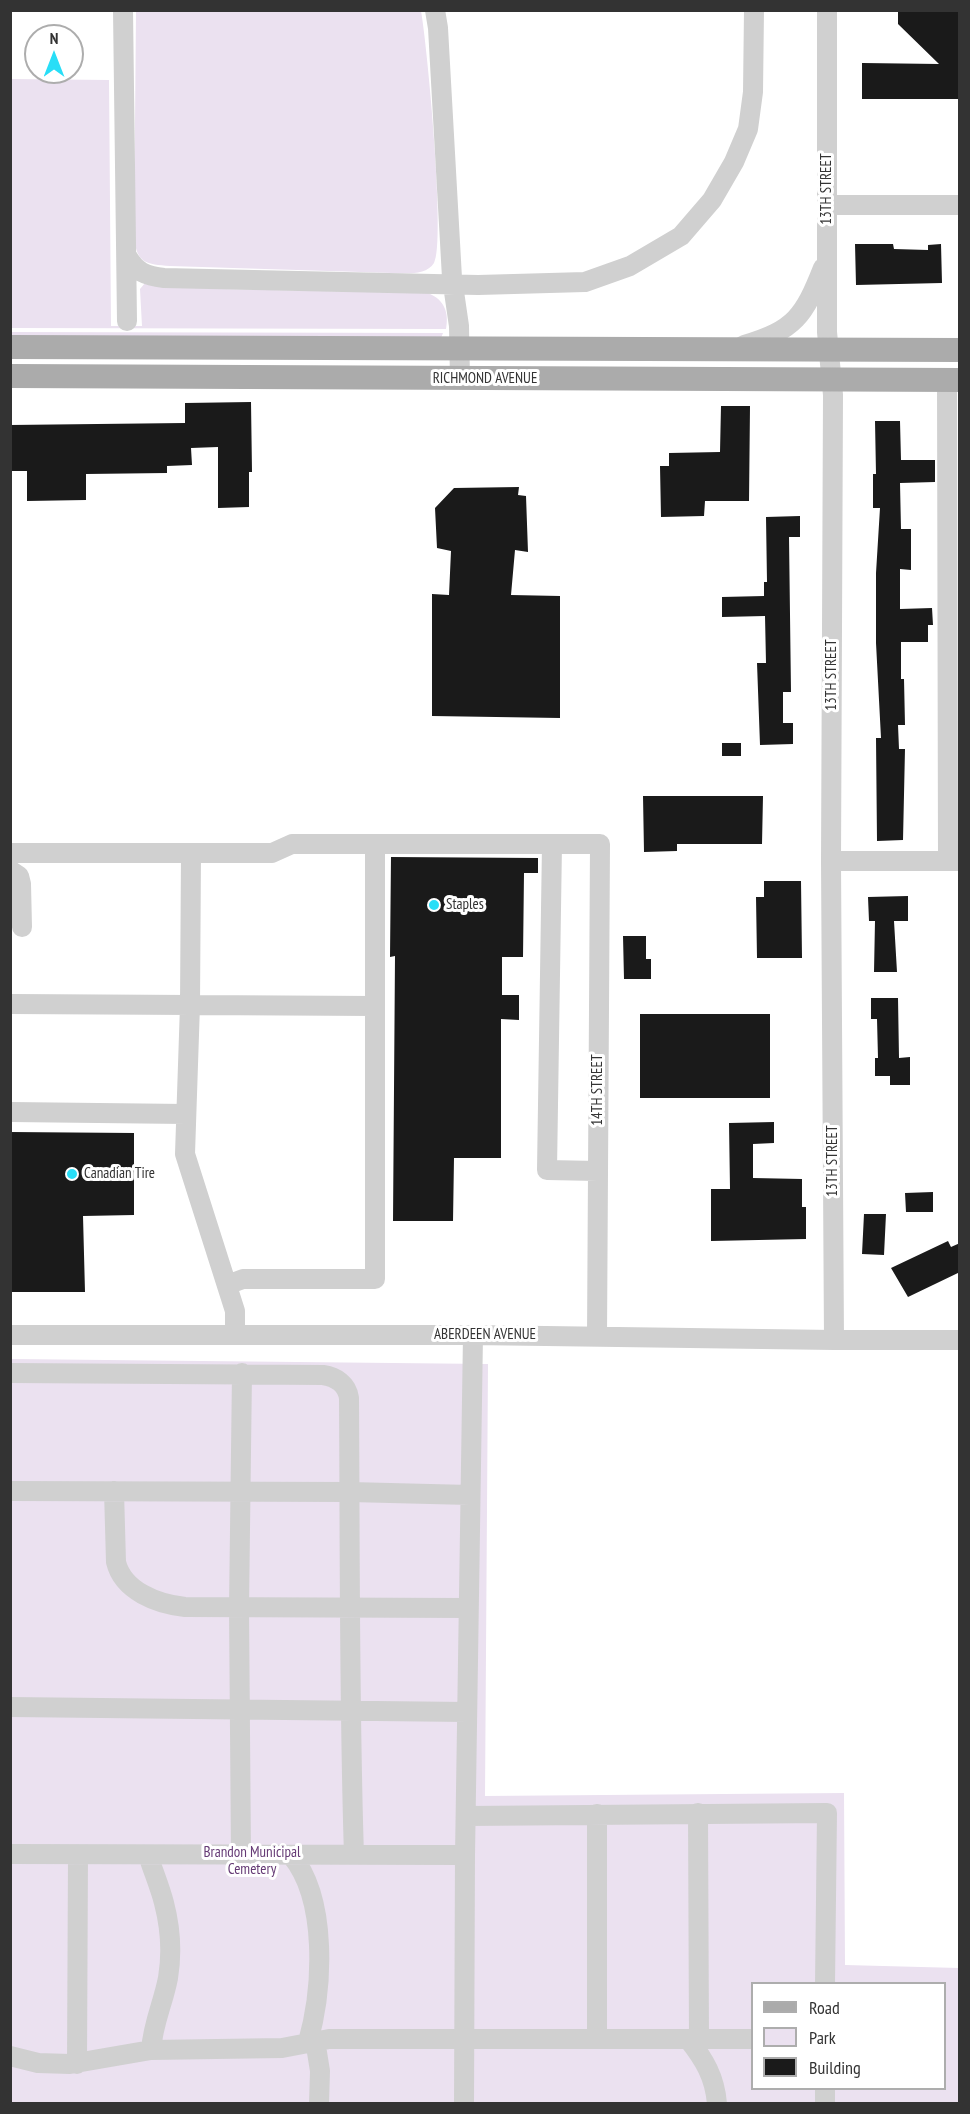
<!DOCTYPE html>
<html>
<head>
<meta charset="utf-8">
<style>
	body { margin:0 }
	#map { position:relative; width:970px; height:2114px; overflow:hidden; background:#fff; font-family:"PT Sans Narrow",sans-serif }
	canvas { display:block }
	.frame { position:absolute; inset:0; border:12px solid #333; pointer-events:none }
	.legend { position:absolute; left:751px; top:1982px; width:195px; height:108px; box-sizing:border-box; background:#fff; border:2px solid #adadad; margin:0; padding:8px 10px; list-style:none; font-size:18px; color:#333 }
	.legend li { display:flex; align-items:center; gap:12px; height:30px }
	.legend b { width:30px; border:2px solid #adadad }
	.north { position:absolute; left:24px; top:24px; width:60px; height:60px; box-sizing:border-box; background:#fff; border:2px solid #adadad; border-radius:50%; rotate:0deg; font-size:16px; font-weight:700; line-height:24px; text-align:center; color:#333 }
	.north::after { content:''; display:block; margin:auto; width:21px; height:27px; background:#28def7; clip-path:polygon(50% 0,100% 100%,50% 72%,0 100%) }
</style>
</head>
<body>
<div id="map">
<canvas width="970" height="2114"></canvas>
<div class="frame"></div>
<ul class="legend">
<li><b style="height:8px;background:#ababab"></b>Road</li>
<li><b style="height:16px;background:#ebe1f0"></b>Park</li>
<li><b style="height:16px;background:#1a1a1a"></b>Building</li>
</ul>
<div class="north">N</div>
</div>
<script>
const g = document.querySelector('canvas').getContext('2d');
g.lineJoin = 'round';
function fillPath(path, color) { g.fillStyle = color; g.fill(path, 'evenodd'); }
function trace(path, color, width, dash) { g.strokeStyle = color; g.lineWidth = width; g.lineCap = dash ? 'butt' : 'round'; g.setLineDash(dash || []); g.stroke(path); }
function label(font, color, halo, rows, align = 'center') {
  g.font = font + ' "PT Sans Narrow",sans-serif'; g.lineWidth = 6; g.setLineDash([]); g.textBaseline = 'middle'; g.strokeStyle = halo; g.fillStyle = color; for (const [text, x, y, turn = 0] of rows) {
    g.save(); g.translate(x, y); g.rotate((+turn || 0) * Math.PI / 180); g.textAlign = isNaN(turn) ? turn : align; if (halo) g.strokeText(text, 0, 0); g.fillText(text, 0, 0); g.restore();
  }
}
const green = new Path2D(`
	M136,11h285c6,32 25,232 13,252 -8,13 -29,10 -42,10l-222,-7c-24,-2 -33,-2 -36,-29z
	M11,79l98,1 2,246h31l-2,-37 5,-6 76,6 207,4c17,7 21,20 18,36l-435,-1z
	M11,332l432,1 -2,5 -430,-1z
	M11,1359l477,5 -3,432 359,-3 1,172 114,3v135l-948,1zM752,1984h192v104h-192z`);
const building = new Path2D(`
	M898,10h62v89h-98v-36l77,1 -41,-40z
	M855,244h38l1,5 34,1v-5l13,-1 1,39 -86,2z
	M251,402l1,70h-3v35l-31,1v-61l-27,1 1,17 -25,1v7l-81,1v26l-59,1v-30h-17v-46l175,-2v-20z
	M721,406h29l-1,95h-44l-1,15 -43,1 -1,-51h9v-13l51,-1z
	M875,421h25l1,39h34v22l-35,1 1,46h10v41l-11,-1v40l32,-1 1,17h-5v17h-27v37h3l1,46h-7l1,24h6l-2,91 -26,1 -1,-103h5l-5,-95v-70l4,-65h-7v-34h3z
	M519,487l-1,8 8,1 2,56 -13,-2 -4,45 49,1v122l-128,-2v-122l17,1 2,-44 -14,-3 -2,-40 19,-20z
	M800,516v21h-11l2,155h-8v31h10v21l-33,1 -3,-82h9l-1,-47 -43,1v-20l42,-1v-14h3l-1,-65z
	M722,743h19v13h-19z
	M643,796h120l-1,48h-85v7l-33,1z
	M391,857l147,1v15h-14l-1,84h-21v38h17v25l-18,-1v139h-47l-1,63h-60l2,-265 -5,1z
	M764,881h37l1,77h-45l-1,-61h8z
	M908,896v25h-14l3,51h-23l1,-51h-6l-1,-24z
	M623,936h23v23h5v20h-27z
	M871,998h27l1,60 11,-1v28h-20v-9h-15v-18h3l-1,-39h-6z
	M640,1014h130v84h-130z
	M774,1122v21l-21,1v34l49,1v28h4v32l-95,2v-52h19l-1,-66z
	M10,1132l124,1v82l-51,1 2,76h-75z
	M933,1192v20h-27l-1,-19z
	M864,1214h22l-2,41 -22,-1z
	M948,1241l3,6 9,-4v29l-52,25 -17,-29z`);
const minor = new Path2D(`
	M123,10l4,311
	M435,10l3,18 14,250 7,48 1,53
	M827,10v322l6,63 -2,466 3,479
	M827,205h133
	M127,256c9,16 19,20 37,22l314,7 107,-3 45,-16 51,-30 31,-36 22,-38 14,-33 5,-37 1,-82
	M744,345c51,-15 60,-29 79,-77
	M947,380l1,481
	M552,844l-5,326 51,1
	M10,853h262l20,-9h308l-3,492
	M191,853l-1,152 -5,149 50,157v24
	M831,861h129
	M10,870l9,6 2,8 1,43
	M10,1004l365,2
	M10,1112l176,2
	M227,1285l16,-6h132v-435
	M10,1335h463l361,5h126
	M10,1373l313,2c13,2 24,9 26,23 1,152 0,305 5,457
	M10,1491l340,1 120,3
	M114,1491l2,71c7,29 41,42 69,45l283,1
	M10,1707l457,5
	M698,1813l1,226
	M597,1814v225
	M467,1816l360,-3 -2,171
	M10,1854l455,1
	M148,1855c5,16 12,32 16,48 6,23 8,51 4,75 -5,26 -15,45 -17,72
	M241,1855l-2,-247 3,-235
	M291,1855c37,44 32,134 17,187
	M688,2039c16,20 27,38 29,65
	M315,2040l5,31 -1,33
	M10,2056l28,7 32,1 81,-14 131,-2 47,-9h423
	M77,2064l1,-209
	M825,2088v16
	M464,2104l1,-249 8,-520`);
const major = new Path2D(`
	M10,347l950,3
	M10,376l950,4`);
const markers = [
	[434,905,6,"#28def7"],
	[72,1174,6,"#28def7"]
];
const streetNames = [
	["13TH STREET",827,189,-90],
	["RICHMOND AVENUE",485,379],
	["13TH STREET",832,675,-90],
	["14TH STREET",598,1090,-90],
	["13TH STREET",833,1161,-90],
	["ABERDEEN AVENUE",485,1335]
];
const poiNames = [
	["Staples",446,905],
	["Canadian Tire",84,1174]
];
const parkNames = [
	["Brandon Municipal",252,1853],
	["Cemetery",252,1870]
];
fillPath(green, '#ebe1f0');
fillPath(building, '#1a1a1a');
trace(minor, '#d0d0d0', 20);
trace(major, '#ababab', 24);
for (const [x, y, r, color] of markers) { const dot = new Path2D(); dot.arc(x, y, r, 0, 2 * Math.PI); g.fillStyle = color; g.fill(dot); trace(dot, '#fff', 2); }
label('15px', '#333', '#fff', streetNames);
label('15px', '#333', '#fff', poiNames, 'left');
label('15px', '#653a75', '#fff', parkNames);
</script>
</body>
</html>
